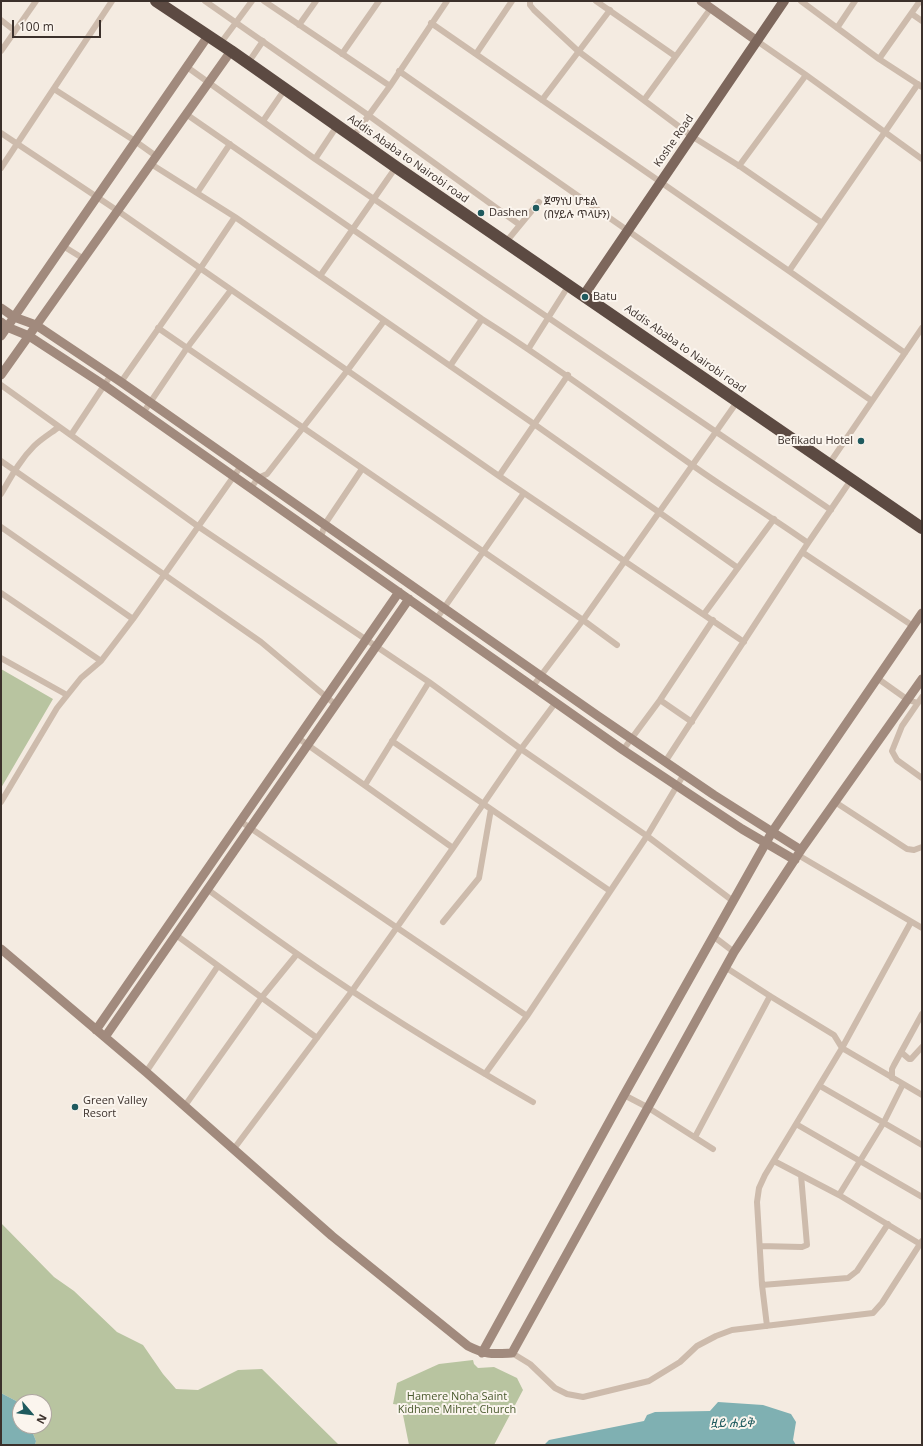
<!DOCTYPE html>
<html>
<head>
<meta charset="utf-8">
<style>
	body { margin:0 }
	#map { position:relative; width:923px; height:1446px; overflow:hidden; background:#f4ebe1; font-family:"Open Sans",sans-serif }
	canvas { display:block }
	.frame { position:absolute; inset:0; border:2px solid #3b302b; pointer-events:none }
	.north { position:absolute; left:12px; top:1394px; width:40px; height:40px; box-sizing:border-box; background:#fbf5ee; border:1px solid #aea6a0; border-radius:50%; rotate:118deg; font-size:11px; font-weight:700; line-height:16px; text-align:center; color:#3b302b }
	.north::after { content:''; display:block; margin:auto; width:14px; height:18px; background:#1f5a5e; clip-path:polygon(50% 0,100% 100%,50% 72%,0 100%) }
	.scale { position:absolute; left:12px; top:20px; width:89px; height:18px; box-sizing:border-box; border:2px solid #3b302b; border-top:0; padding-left:5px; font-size:12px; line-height:14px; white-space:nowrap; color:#3b302b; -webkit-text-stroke:3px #fbf5ee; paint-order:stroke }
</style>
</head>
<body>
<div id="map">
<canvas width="923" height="1446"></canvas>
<div class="frame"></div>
<div class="north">N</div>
<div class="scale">100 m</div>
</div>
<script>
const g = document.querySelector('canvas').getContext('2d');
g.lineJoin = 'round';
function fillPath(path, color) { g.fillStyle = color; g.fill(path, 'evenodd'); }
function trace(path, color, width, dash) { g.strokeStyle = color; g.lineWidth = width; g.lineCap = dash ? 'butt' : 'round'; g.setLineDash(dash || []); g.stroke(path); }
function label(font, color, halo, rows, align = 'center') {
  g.font = font + ' "Open Sans","Noto Sans Ethiopic",sans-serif'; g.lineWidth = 4; g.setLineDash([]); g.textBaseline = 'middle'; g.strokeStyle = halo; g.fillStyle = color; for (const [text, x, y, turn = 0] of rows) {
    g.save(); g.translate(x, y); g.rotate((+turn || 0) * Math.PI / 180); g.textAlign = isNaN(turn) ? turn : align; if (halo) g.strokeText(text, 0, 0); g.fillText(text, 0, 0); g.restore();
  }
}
const green = new Path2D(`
	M1,669l52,30 -52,89z
	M1,1223l53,54 20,14 43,41 26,13 20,29 13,15 22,1 40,-20 24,-1 77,76h-304l1,-4 -6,-15h14v-24l-24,1 -19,-10z
	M473,1360l1,4 4,4 16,-1 23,11 6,12 -29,55h-85l-8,-40 -8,-1 4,-21 42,-19z`);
const water = new Path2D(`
	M1,1393l19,10v23h10l6,15 -1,4h-34z
	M718,1402l45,3 28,9 5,8 -3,18 3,5h-252l5,-5 95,-19 3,-6 8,-3 55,-1z`);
const street = new Path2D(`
	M205,1l163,114 152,110
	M264,1l126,85
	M530,1v4l4,5 44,41 115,86 48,30 81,56
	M596,1l79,55
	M801,1l78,58 43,28
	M912,14l10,7
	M1,20l14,11
	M431,23l358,248 116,82
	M299,25l17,-24
	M837,28l18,-27
	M757,41l49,34 116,84
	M220,44l32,-43
	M1,51l35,-50
	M342,54l37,-53
	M476,54l36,-53
	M879,59l41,-58
	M248,63l15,-22
	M187,67l128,92 516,351
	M399,71l473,330
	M54,89l81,52 21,15
	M542,100l68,-90
	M644,100l67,-92
	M186,114l296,205c73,46 140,97 210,146 38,27 78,51 116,78
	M263,121l22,-32
	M1,133l117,78 381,265 245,166
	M353,137l37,-51 57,-85
	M315,159l22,-33
	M151,164l84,53 299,207 204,144
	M739,166l67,-91
	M1,168l111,-167
	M197,193l33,-49
	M506,242l33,-40
	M63,246l21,13
	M789,271l129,-187
	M320,276l76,-109
	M158,328l425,292 34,25
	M529,348l40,-63
	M450,366l32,-47
	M121,382l79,-113 35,-52
	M1,385l198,142 230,155 92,67 126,87 86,65
	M143,413l44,-65 44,-58
	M71,435l40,-60
	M1,461l260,181 75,63
	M829,464l93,-136
	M499,476l69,-101
	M251,488l7,-10 9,-4 80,-103 37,-50
	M1,494c10,-17 19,-34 33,-48 7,-7 17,-13 25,-19
	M1,527l132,92
	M321,537l4,-13 37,-55
	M802,552l111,74
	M1,593l100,68
	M704,614l70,-95
	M437,618l87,-125
	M1,658l66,37
	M877,678l31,22 10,3
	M533,686l50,-66 154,-218
	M922,697l-20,29 -10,25 5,9 25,18
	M660,700l32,22
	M298,738l155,110
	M392,741l218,150
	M623,750l37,-50 53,-80
	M665,762l143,-219 43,-63
	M365,785l64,-103
	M1,802l56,-94 24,-30 20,-17 32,-42 108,-153
	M835,802l72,47 7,1 8,-3
	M240,821l287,195
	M798,855l124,73
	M207,889c30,22 59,43 89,64 77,54 157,103 237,149
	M443,922l36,-44 12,-69
	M176,935l141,103
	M713,936l21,16
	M725,967l45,29 64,39 8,13 80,47
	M901,1052l8,7h2l11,-12
	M146,1072l72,-106
	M485,1074l42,-58 120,-180 37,-62
	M892,1078v-9l2,-4 28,-51
	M820,1086l102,59
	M624,1095l23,12 66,42
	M184,1107l78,-110 35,-43
	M796,1124l126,73
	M695,1137l75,-141
	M233,1150l119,-159 101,-143 68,-99 35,-47
	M774,1161l65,34 81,49
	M839,1195l45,-73 19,-38
	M760,1246l42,1 5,-2 -6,-70
	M762,1285l86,-7 9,-7 31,-47
	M767,1326l-5,-41 -5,-83 2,-14 6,-13 31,-51 46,-76 69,-126
	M512,1353l18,11 25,24 12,6 16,3 66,-16 31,-19 17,-16 19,-10 16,-6 141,-17 9,-10 40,-62`);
const secondary = new Path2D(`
	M701,1l56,40
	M1,308l13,9 22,8 85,57 477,334 116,79 87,55
	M1,322l6,5 22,9 75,49 519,365 119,79 53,31
	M1,336l207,-300
	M1,375l230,-324
	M1,949l145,123 186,164 136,110c18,9 24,8 44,7l222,-401 67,-102 121,-171
	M96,1030l303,-438
	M105,1037l304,-438
	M482,1353l142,-258 148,-263 150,-219`);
const primary = new Path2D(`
	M584,295l200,-294`);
const highway = new Path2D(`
	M156,1l75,50 165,116 526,361`);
const markers = [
	[536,208,4,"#1f5a5e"],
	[481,213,4,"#1f5a5e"],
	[585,297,4,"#1f5a5e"],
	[861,441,4,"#1f5a5e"],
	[75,1107,4,"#1f5a5e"]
];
const streetNames = [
	["Koshe Road",674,141,-55],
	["Addis Ababa to Nairobi road",408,159,35],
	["Addis Ababa to Nairobi road",685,349,35]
];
const poiNames = [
	["ጀማነህ ሆቴል",544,202],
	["(በሃይሉ ጥላሁን)",544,215],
	["Dashen",489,213],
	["Batu",593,297],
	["Befikadu Hotel",853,441,"right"],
	["Green Valley",83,1101],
	["Resort",83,1114]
];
const parkNames = [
	["Hamere Noha Saint",457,1397],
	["Kidhane Mihret Church",457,1410]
];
const waterNames = [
	["ዟይ ሐይቅ",732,1424]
];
fillPath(green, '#b8c4a0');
fillPath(water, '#7fb0b2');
trace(street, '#cdbbac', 6);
trace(secondary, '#a18a7d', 9);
trace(primary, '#7d675c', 10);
trace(highway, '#5c4a42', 12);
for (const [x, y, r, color] of markers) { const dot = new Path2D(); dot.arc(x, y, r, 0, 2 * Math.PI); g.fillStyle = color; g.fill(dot); trace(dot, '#fbf5ee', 1.5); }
label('11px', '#3b302b', '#fbf5ee', streetNames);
label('11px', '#3b302b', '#fbf5ee', poiNames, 'left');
label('11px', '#4a5a2e', '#fbf5ee', parkNames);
label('italic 12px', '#1f5a5e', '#fbf5ee', waterNames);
</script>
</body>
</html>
